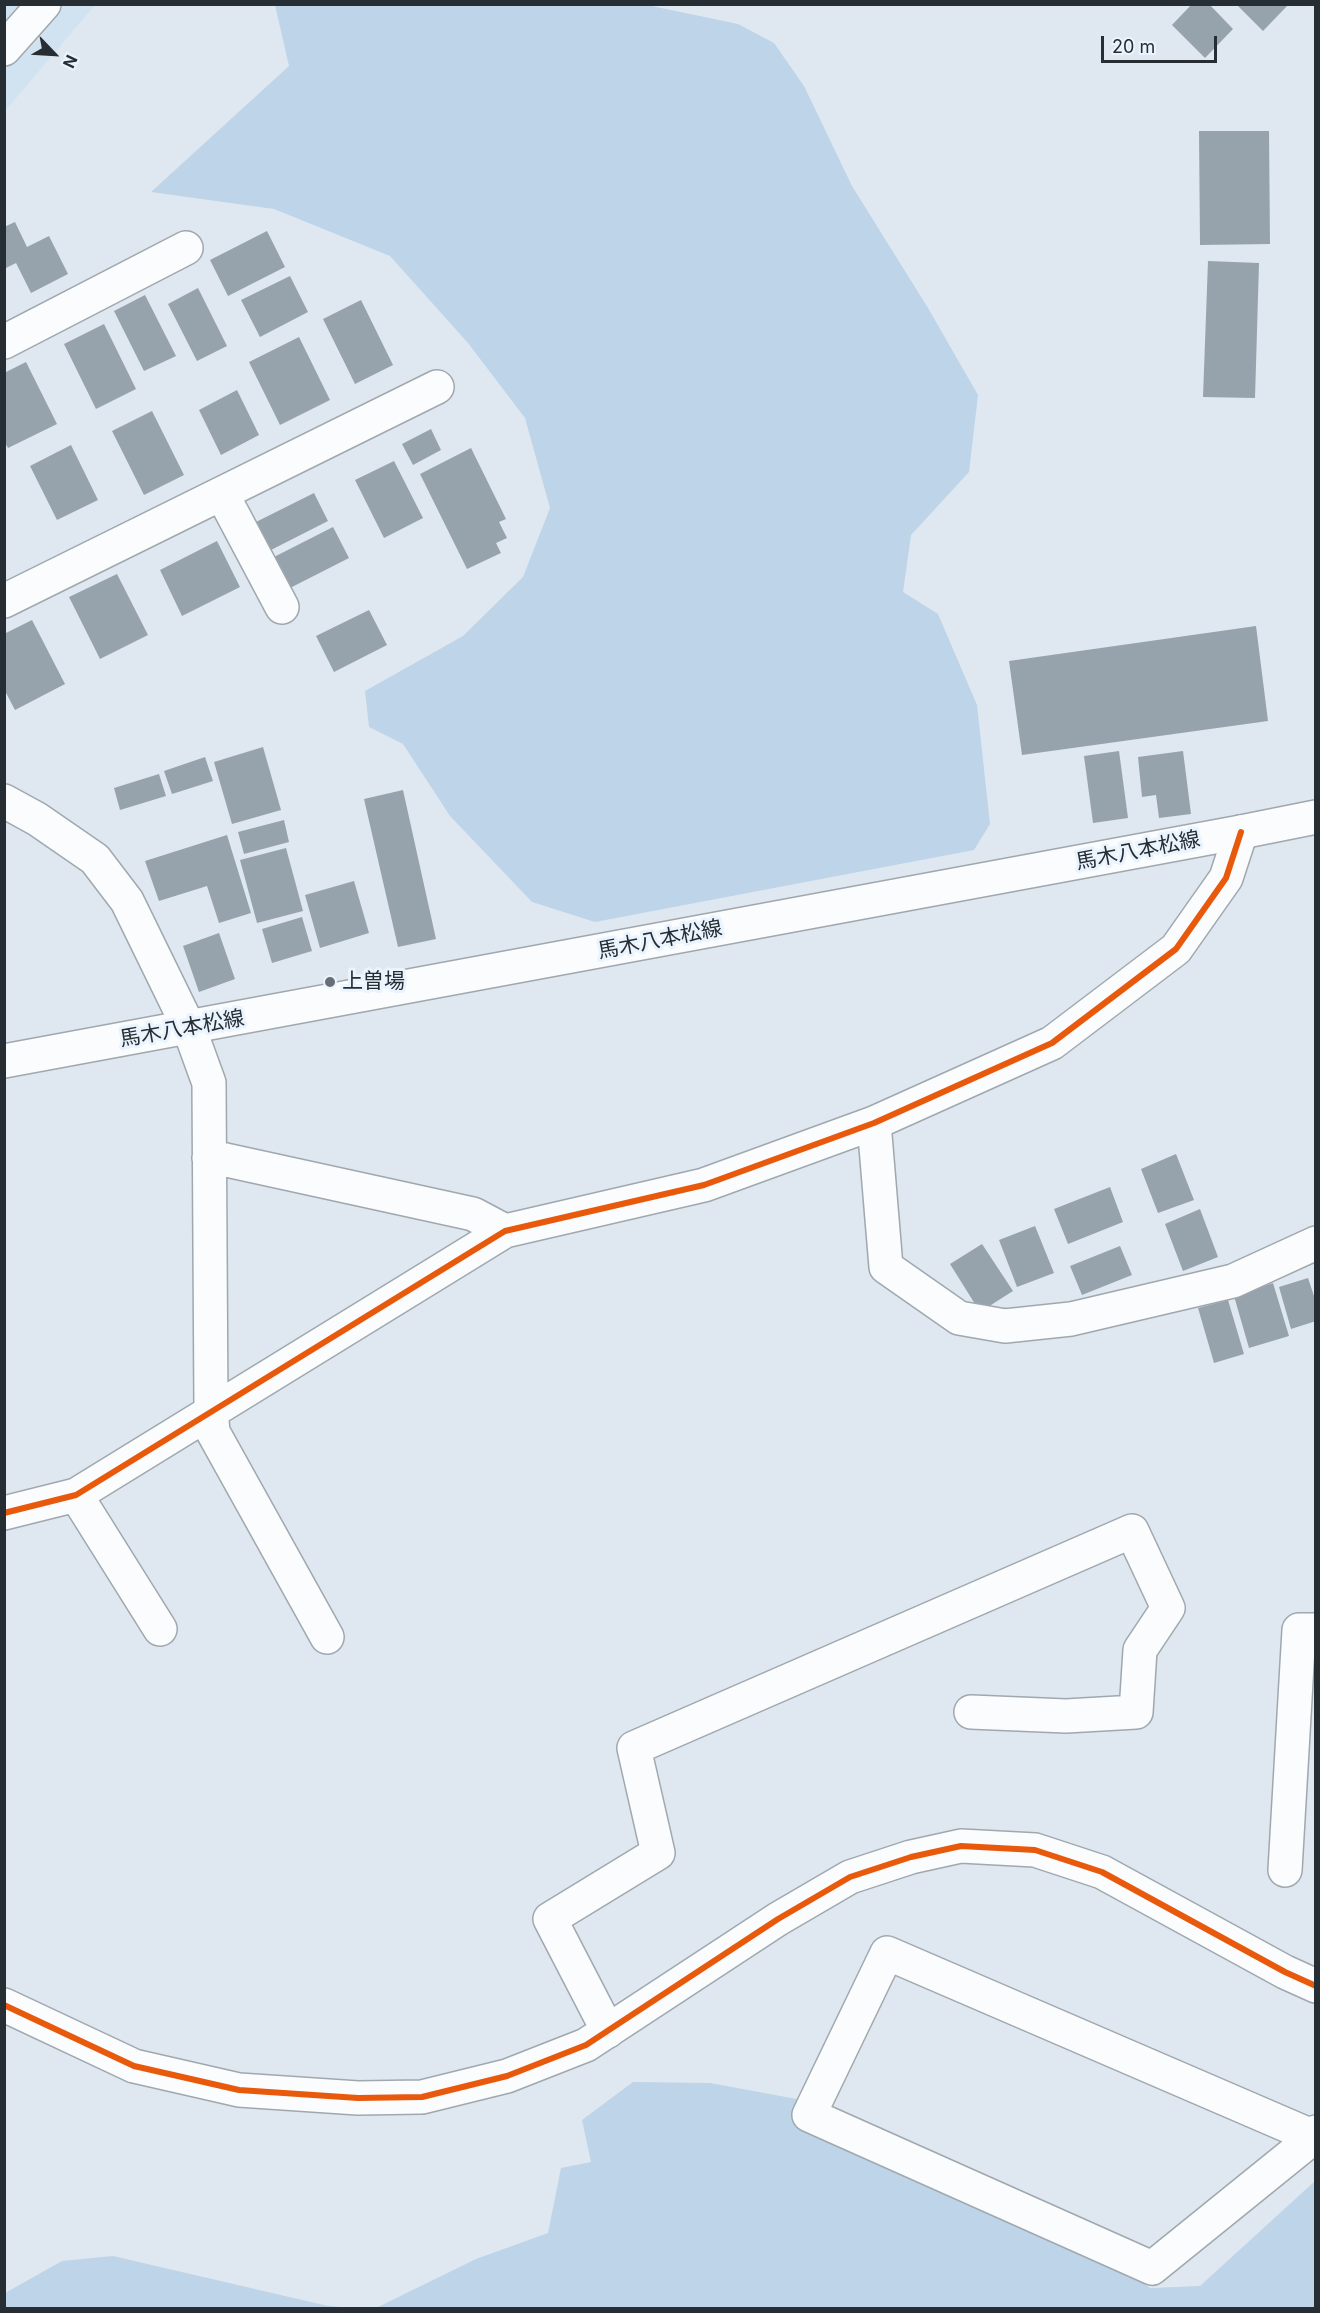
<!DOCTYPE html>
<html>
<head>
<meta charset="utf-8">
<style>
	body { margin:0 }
	#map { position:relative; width:1320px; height:2313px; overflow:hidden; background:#dfe8f0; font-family:Inter,sans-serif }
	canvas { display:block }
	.frame { position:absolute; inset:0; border:6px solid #262d33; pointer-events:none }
	.north { position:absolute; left:24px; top:24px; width:60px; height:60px; -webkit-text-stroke:4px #eaf4fe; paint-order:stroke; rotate:115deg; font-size:16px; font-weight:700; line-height:24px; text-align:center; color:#262d33 }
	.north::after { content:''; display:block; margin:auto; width:21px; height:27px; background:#262d33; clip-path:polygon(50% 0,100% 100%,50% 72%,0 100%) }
	.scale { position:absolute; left:1101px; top:36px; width:116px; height:27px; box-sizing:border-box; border:3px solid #262d33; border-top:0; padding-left:8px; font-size:18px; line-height:21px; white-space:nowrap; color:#262d33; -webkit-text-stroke:4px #eaf4fe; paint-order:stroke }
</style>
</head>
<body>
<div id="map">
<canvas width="1320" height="2313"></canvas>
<div class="frame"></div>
<div class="north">N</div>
<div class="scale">20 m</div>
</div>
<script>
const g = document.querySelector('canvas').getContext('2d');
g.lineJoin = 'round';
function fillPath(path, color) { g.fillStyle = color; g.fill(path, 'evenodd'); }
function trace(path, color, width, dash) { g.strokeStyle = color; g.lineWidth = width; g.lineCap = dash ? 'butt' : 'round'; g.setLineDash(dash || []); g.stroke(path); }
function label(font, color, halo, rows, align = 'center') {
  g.font = font + ' Inter,"Noto Sans JP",sans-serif'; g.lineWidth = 6; g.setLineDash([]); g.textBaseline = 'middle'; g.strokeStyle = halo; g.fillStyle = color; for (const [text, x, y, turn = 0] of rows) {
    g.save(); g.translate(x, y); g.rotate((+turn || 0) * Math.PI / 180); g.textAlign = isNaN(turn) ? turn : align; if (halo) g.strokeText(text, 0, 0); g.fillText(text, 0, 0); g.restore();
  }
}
const built = new Path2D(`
	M5,5h90l-90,106z`);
const green = new Path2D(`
	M275,5h372l91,19 36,19 30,43 48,100 76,122 50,87 -9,77 -58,63 -8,57 35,22 39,91 13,119 -16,26 -379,72 -63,-20 -82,-86 -47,-72 -34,-17 -4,-36 98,-55 60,-59 27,-69 -25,-90 -57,-75 -78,-87 -116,-47 -123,-17 138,-126z
	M633,2082l77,1 103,19 278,139 59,47 50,-2 115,-105v127h-939l100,-49 72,-26 13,-65 30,-6 -9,-42z
	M113,2256l215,50 24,2h-347v-15l57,-32z`);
const building = new Path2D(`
	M1192,4h17l24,25 -28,29 -33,-33z
	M1236,4h53l-26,27z
	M1199,131h70l1,113 -70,1z
	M15,222l12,25 22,-11 19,38 -37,19 -15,-30 -12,6v-42z
	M267,231l18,36 -57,29 -18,-36z
	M1208,261l51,2 -4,135 -52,-1z
	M290,276l18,36 -48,25 -19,-37z
	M198,288l29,58 -30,15 -29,-57z
	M145,295l31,61 -32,15 -30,-60z
	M361,300l32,65 -38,19 -32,-65z
	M104,324l32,65 -40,20 -32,-65z
	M299,337l31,63 -50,25 -31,-63z
	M26,362l31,62 -49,24 -4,-7v-68z
	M237,390l22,45 -38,20 -22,-45z
	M152,411l32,64 -40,20 -32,-64z
	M431,429l10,21 -28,15 -11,-21z
	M71,445l27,55 -41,20 -27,-54z
	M471,448l35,71 -7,3 8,16 -11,5 5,10 -34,16 -47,-95z
	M394,461l29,57 -39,20 -29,-58z
	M314,493l14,28 -59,30 -15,-28z
	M333,527l16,31 -59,30 -16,-31z
	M217,541l23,46 -58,29 -22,-46z
	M117,574l31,61 -48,24 -31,-62z
	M369,610l18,35 -53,27 -18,-36z
	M32,620l33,64 -50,26 -11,-21v-55z
	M1256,626l12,95 -246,34 -13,-94z
	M263,747l18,63 -49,14 -18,-62z
	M1119,751l9,67 -35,5 -9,-67z
	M1183,751l8,63 -32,4 -3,-23 -14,2 -4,-40z
	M205,757l8,24 -41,13 -8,-23z
	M159,774l7,22 -46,14 -6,-22z
	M403,790l33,149 -38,8 -34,-148z
	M284,820l5,22 -45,12 -6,-22z
	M227,835l24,78 -32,10 -12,-37 -48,15 -14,-40z
	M286,848l17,63 -46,12 -17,-63z
	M354,881l15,52 -49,15 -15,-53z
	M302,917l10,34 -40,12 -10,-34z
	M219,933l16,46 -36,13 -16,-46z
	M1176,1154l18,46 -36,13 -17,-44z
	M1110,1187l13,35 -55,22 -14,-35z
	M1200,1209l18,48 -35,14 -18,-47z
	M1035,1226l19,47 -37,14 -18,-47z
	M982,1244l31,47 -33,21 -30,-48z
	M1120,1246l12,29 -50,20 -12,-29z
	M1308,1278l8,24v19l-25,8 -12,-42z
	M1273,1283l16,53 -40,12 -15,-52z
	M1228,1300l16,54 -30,9 -16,-55z`);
const street = new Path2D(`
	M4,49l40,-45
	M4,342l182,-94
	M222,494l60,113
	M4,601l433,-214
	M4,801l33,18 58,40 32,42 62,127 20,55 2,327 2,22 114,205
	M874,1123l12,144 73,51 46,8 66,-7 162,-38 83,-38
	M209,1158l17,2 247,54 32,17
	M76,1495l84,134
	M4,1513l72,-18 429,-264 199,-46 170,-62 178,-80 124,-94 50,-71 15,-46
	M1285,1870l14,-240h17
	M608,2031l-58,-112 108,-66 -24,-105 498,-217 36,77 -28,42 -4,62 -70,4 -95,-4
	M1314,2137l-427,-184 -78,162 343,153 162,-131 2,-5`);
const secondary = new Path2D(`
	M4,2005l130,61 105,24 119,8 64,-1 85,-21 79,-31 192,-126 72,-42 61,-20 50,-11 74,4 67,22 183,100 31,14`);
const primary = new Path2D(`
	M4,1061l1237,-229 75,-15`);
const cycleway = new Path2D(`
	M4,1513l72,-18 429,-264 199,-46 170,-62 178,-80 124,-94 50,-71 15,-46
	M4,2005l130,61 105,24 119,8 64,-1 85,-21 79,-31 192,-126 72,-42 61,-20 50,-11 74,4 67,22 183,100 31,14`);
const markers = [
	[330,982,6,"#676e75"]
];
const streetNames = [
	["馬木八本松線",1138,851,-11],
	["馬木八本松線",660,940,-11],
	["馬木八本松線",182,1029,-10]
];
const poiNames = [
	["上曽場",342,982]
];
fillPath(built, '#d1e2f1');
fillPath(green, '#bed4e8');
fillPath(building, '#96a2ac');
trace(street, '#a0a8ae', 36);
trace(secondary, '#a0a8ae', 36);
trace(primary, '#a0a8ae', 36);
trace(street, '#fafcfd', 33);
trace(secondary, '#fafcfd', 33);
trace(primary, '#fafcfd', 33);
trace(cycleway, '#e8590c', 6);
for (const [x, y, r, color] of markers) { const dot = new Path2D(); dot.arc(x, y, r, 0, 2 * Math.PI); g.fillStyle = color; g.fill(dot); trace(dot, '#eaf4fe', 2); }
label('21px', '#262d33', '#eaf4fe', streetNames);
label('21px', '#262d33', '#eaf4fe', poiNames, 'left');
</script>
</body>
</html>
